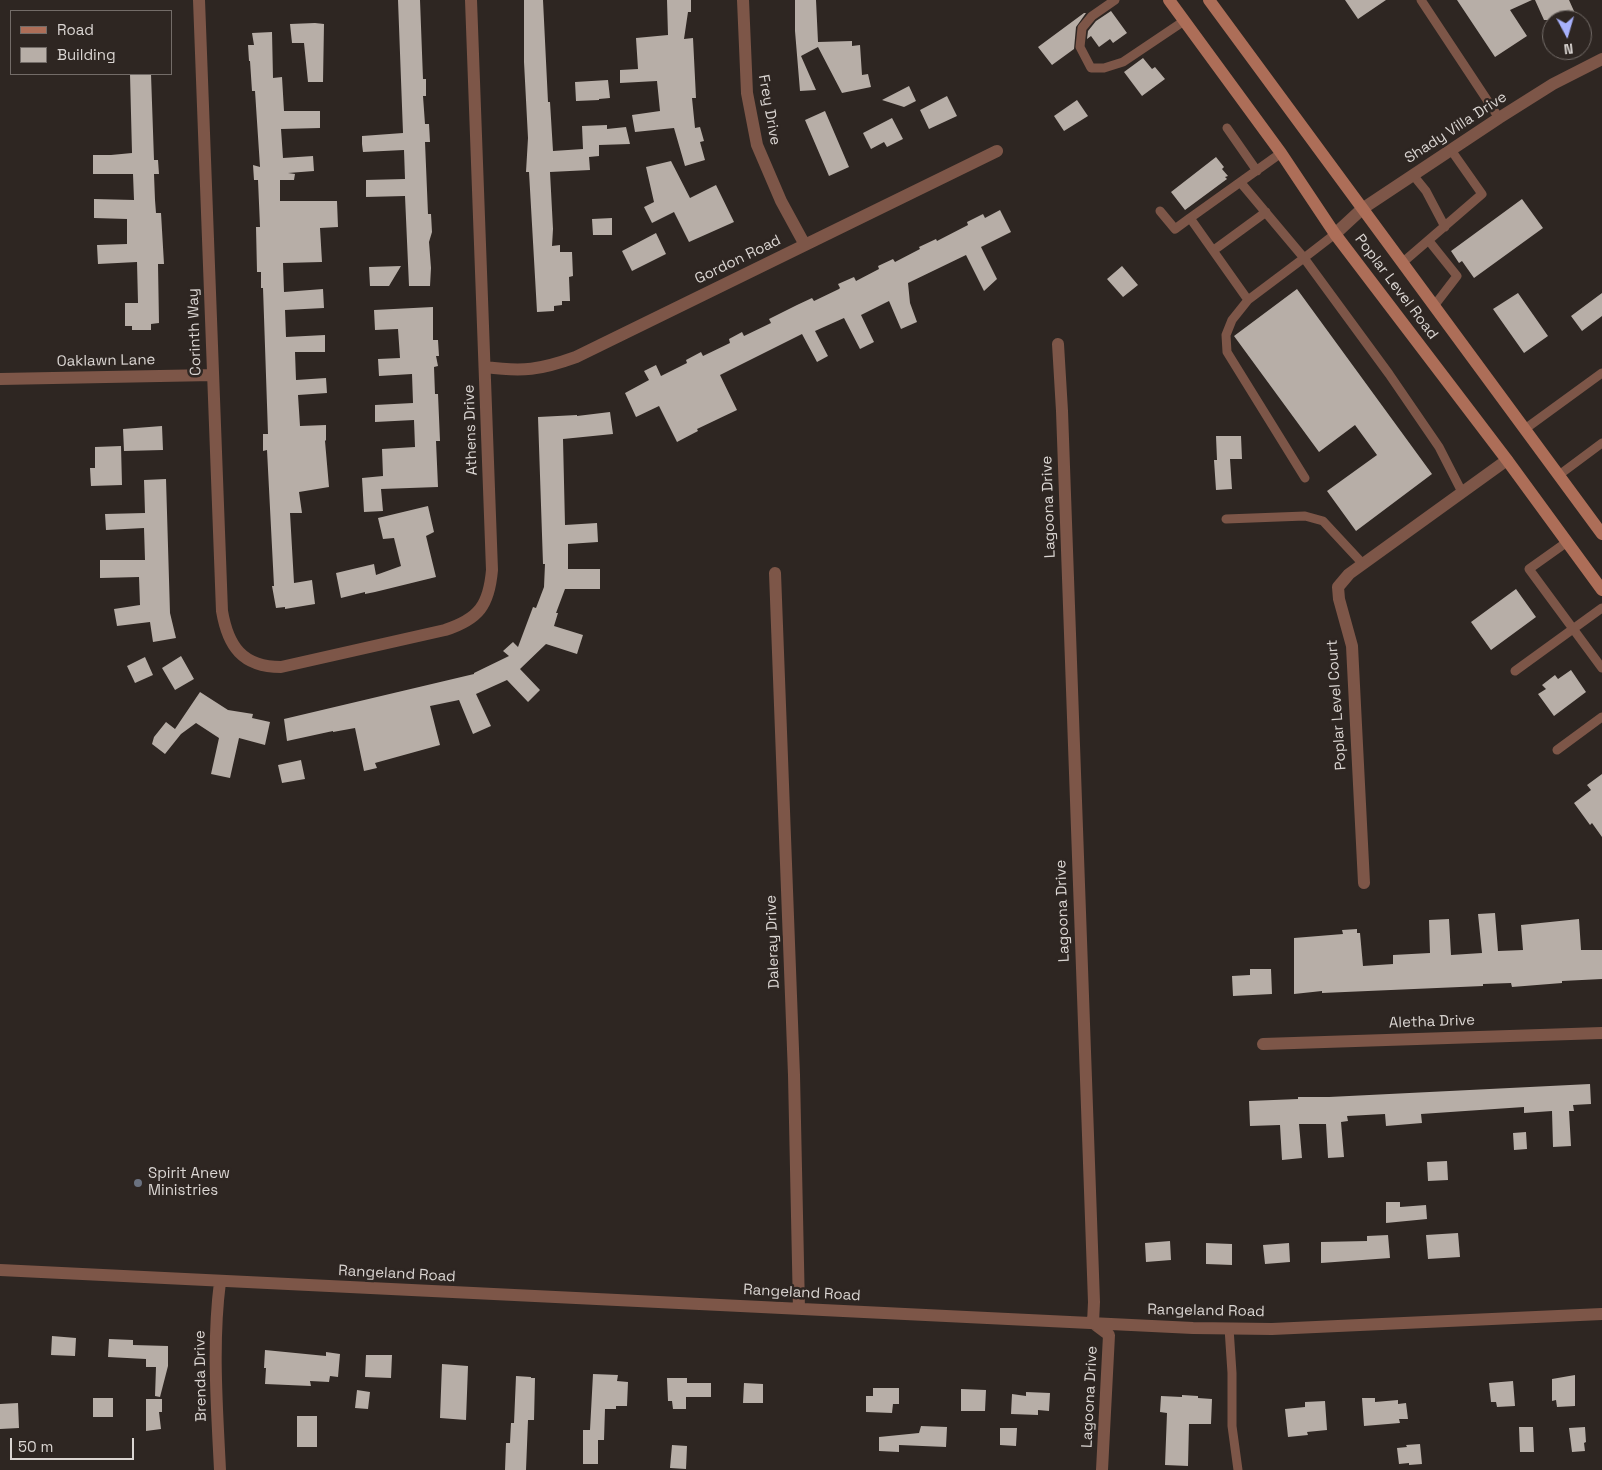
<!DOCTYPE html>
<html>
<head>
<meta charset="utf-8">
<style>
	body { margin:0 }
	#map { position:relative; width:1602px; height:1470px; overflow:hidden; background:#2e2622; font-family:"Space Grotesk",sans-serif }
	canvas { display:block }
	.legend { position:absolute; left:10px; top:10px; width:162px; height:65px; box-sizing:border-box; background:#2e2622; border:1px solid #736c68; margin:0; padding:6px 9px; list-style:none; font-size:15px; color:#dad5d2 }
	.legend li { display:flex; align-items:center; gap:10px; height:25px }
	.legend b { width:25px; border:1px solid #736c68 }
	.north { position:absolute; left:1542px; top:10px; width:50px; height:50px; box-sizing:border-box; background:#2e2622; border:1px solid #736c68; border-radius:50%; rotate:174deg; font-size:14px; font-weight:700; line-height:20px; text-align:center; color:#dad5d2 }
	.north::after { content:''; display:block; margin:auto; width:18px; height:22px; background:#a7b1fc; clip-path:polygon(50% 0,100% 100%,50% 72%,0 100%) }
	.scale { position:absolute; left:10px; top:1438px; width:124px; height:22px; box-sizing:border-box; border:2px solid #dad5d2; border-top:0; padding-left:6px; font-size:15px; line-height:18px; white-space:nowrap; color:#dad5d2; -webkit-text-stroke:4px #2e2622; paint-order:stroke }
</style>
</head>
<body>
<div id="map">
<canvas width="1602" height="1470"></canvas>
<ul class="legend">
<li><b style="height:6px;background:#ad6e58"></b>Road</li>
<li><b style="height:14px;background:#b7aea7"></b>Building</li>
</ul>
<div class="north">N</div>
<div class="scale">50 m</div>
</div>
<script>
const g = document.querySelector('canvas').getContext('2d');
g.lineJoin = 'round';
function fillPath(path, color) { g.fillStyle = color; g.fill(path, 'evenodd'); }
function trace(path, color, width, dash) { g.strokeStyle = color; g.lineWidth = width; g.lineCap = dash ? 'butt' : 'round'; g.setLineDash(dash || []); g.stroke(path); }
function label(font, color, halo, rows, align = 'center') {
  g.font = font + ' "Space Grotesk",sans-serif'; g.lineWidth = 5; g.setLineDash([]); g.textBaseline = 'middle'; g.strokeStyle = halo; g.fillStyle = color; for (const [text, x, y, turn = 0] of rows) {
    g.save(); g.translate(x, y); g.rotate((+turn || 0) * Math.PI / 180); g.textAlign = isNaN(turn) ? turn : align; if (halo) g.strokeText(text, 0, 0); g.fillText(text, 0, 0); g.restore();
  }
}
const building = new Path2D(`
	M398,0h22l3,79h3v17h-3l2,28h4l1,18h-5l3,72h3l1,18 -3,10 2,26 -1,18h-21l-4,-90 -39,1v-17l39,-1 -1,-29 -41,2 -1,-8v-8l41,-3z
	M524,0h19l5,102h2l3,49 30,-2 -1,-23 25,-1v4l19,-2 4,17 -31,1v11l-10,1 1,13 -40,2 3,57 -1,17 8,-1v7h12l1,24 -4,1 1,24h-8v4l-8,1v5l-17,1 -8,-140h-3l2,-34 -4,-76z
	M667,0h24v12h-3l-4,27 9,-1 3,60h-4l3,30 5,-1 4,14 -4,1 5,18 -20,6 -11,-38 -39,4 -3,-17 28,-4 -3,-30 -37,2v-13l18,-1 -2,-31 32,-3z
	M795,0h21l2,42 34,-1v5l8,-1 2,30 6,-1 3,13 -29,6 -24,-46 -17,9 15,34 -16,1 -5,-60z
	M1345,0h41l-28,19z
	M1457,0h75l-22,10 17,26 -32,21z
	M1535,0h34l9,20h-34z
	M1111,11l16,22 -14,10 -3,-4 -11,8 -8,-11 -4,3 1,-8 8,-10z
	M1084,13h2l-10,14 -2,22 -22,16 -14,-18z
	M315,23l9,1 -1,58h-15l-4,-39h-12l-2,-19z
	M272,32l1,46 9,-1 2,34h36v17l-39,1 2,29 30,-2 1,15 -26,2 7,1 -1,6h-14v21h57l1,26 -18,1 2,34 -39,1 1,29 39,-3 1,19 -39,2 1,27 39,-2v17h-30l1,28 30,-2 1,15 -29,2 2,31 26,-1v15l-1,1 4,46 -30,5 3,21h-12l4,70 18,-3 3,24 -30,5v-2l-9,1 -4,-22h2l-7,-136 -4,1v-17h5l-5,-146h-2v-16h-4l-1,-45h4l-2,-47h-4l-1,-15 7,2 -5,-76h-3l-2,-30h-1l-1,-16h6l-2,-12z
	M1143,58l9,11 3,-2 10,12 -23,17 -18,-24z
	M130,74h21l3,86h4l1,14h-5l1,26 1,13h5l3,51h-6l1,59 -8,1v6h-19v-4h-7v-23h13l-1,-41 -39,2 -1,-19 30,-1v-25l-33,-1v-19l40,1 -1,-26h-40v-19h18l21,-2z
	M608,80l2,18 -11,1v1l-23,1 -1,-19z
	M909,86l7,15 -12,6 -22,-7z
	M947,96l10,20 -28,13 -9,-19z
	M1077,100l11,16 -24,15 -10,-15z
	M825,111l24,56 -20,9 -24,-56z
	M892,118l11,21 -16,8 -3,-5 -13,7 -8,-16z
	M1216,157l8,10 -2,2 6,7 -3,1 2,2 -42,31 -14,-18z
	M671,161l19,37 26,-13 18,37 -45,20 -15,-30 -22,11 -8,-16 10,-5 -8,-35z
	M1522,199l21,29 -69,50 -12,-17 -3,2 -8,-12z
	M1000,210l11,22 -30,15 16,32 -13,12 -18,-36 -58,28 2,20 7,19 -16,7 -12,-28 -28,14 13,27 -14,7 -16,-31 -29,13 13,25 -11,6 -15,-28 -82,41 17,35 -40,19 1,2 -21,11 -18,-36 -23,11 -11,-24 24,-13 -5,-9 12,-6 5,11 26,-13 -1,-3 15,-8 2,4 27,-13 -1,-4 13,-7 2,4 27,-13 -2,-4 28,-14 15,-7 2,3 25,-12 1,-1 -2,-4 16,-7 2,4 23,-12 -1,-3 15,-7 2,3 25,-13 -1,-2 17,-8 1,2 31,-16 -1,-3 16,-8 2,4z
	M612,218v17h-19l-1,-16z
	M656,233l10,21 -34,17 -10,-20z
	M401,266l-12,20h-19l-1,-19z
	M1122,266l16,19 -15,12 -16,-18z
	M1297,289l135,185 -76,57 -29,-40 50,-36 -22,-30 -36,27 -85,-116z
	M1518,293l30,43 -24,17 -31,-44z
	M1602,293v23l-20,15 -11,-15z
	M433,307v33h5l1,16h-3l2,10 -4,1 1,27h3l2,47h-4l2,46 -57,2 2,22 -19,1 -2,-34 21,-2 -1,-27 33,-2 -1,-27 -39,2v-17l38,-2 -1,-29 -33,2 -1,-17 22,-1 -2,-29 -23,1 -1,-20z
	M610,412l3,22 -50,5 2,86 32,-2 1,19 -30,2v25h32v20h-35l-9,24h2l-4,13 29,9 -6,19 -31,-10 -26,25 20,21 -12,12 -21,-22 -31,14 15,32 -18,8 -14,-34 -29,6 10,39 -65,18 2,5 -13,3 -9,-43 -22,4v-1l-46,10 -3,-22 190,-45v-1l35,-17 -6,-5 10,-9 5,5 15,-40 3,1 8,-21 1,-23h-2l-5,-147 39,-2v1z
	M162,426l1,24 -39,1 -1,-22z
	M1216,436h25l1,23h-12l2,30 -16,1 -2,-30h3z
	M121,446l1,39 -31,1 -1,-18h5v-21z
	M166,479l4,134 6,25 -23,4 -3,-20 -33,4 -3,-17 26,-4 -1,-28 -39,1v-18h45l-1,-32 -38,2 -1,-16 40,-1 -1,-33z
	M428,506l6,26 -8,4 10,41 -61,15 -10,2v-2l-24,6 -5,-25 38,-9 2,11 25,-9 -7,-28 -11,1 -5,-21z
	M1516,589l20,28 -45,33 -20,-28z
	M181,656l13,23 -19,11 -13,-22z
	M145,657l8,18 -18,8 -8,-17z
	M1571,670l15,22 -32,24 -16,-22 8,-5 -4,-4 13,-10 3,4z
	M200,692l28,18 25,4 -1,4 18,4 -5,23 -26,-7 -9,40 -19,-4 8,-36 -23,-15 -15,11 -16,20 -13,-10 2,-7 12,-15 9,7z
	M301,760l4,19 -23,4 -4,-18z
	M1602,774v63l-10,-14 -2,2 -16,-22 17,-13 -4,-5z
	M1495,913l3,38 25,-1 -2,-25 58,-6 2,31h21v29l-40,2v2l-50,4 -1,-4 -28,1v2l-161,7v-2l-28,3v-56l49,-4 -1,-4 15,-1v4h3l3,33 30,-2v-9l37,-2 -1,-33 20,-1 2,36 31,-2 -4,-39z
	M1250,969h21l1,25 -39,2 -1,-20 18,-1z
	M1590,1084l1,20 -18,1 1,6h-5l2,35 -18,1 -1,-36 -28,2v-6l-103,7 1,9 -36,3 -1,-12 -38,2 1,5 -7,1 3,35 -16,1 -2,-34h-27l3,34 -20,2 -2,-35 -30,1 -1,-25 49,-2v-2h31z
	M1526,1132l1,17 -13,1 -1,-17z
	M1447,1161l1,19 -20,1 -1,-19z
	M1386,1202h14v5l26,-2 1,14 -41,4z
	M1458,1233l2,24 -32,2 -2,-24z
	M1388,1235l2,23 -69,5v-21l46,-1v-5z
	M1170,1241l1,19 -25,2 -1,-19z
	M1206,1243l26,1v21l-26,-1z
	M1289,1243l1,19 -25,2 -2,-19z
	M52,1336l24,2 -1,18 -24,-1z
	M109,1339l24,1v5l35,1v20l-8,31 -5,-1 1,-29h-10v-8l-38,-2z
	M265,1350l61,6v-4l14,2 -2,23 -8,-1 -1,6 -19,-1 1,5 -46,-2 1,-16h-2z
	M366,1355h26l-1,23 -26,-1z
	M442,1364l26,2 -2,54 -26,-2z
	M593,1374l25,1 -1,6 11,1 -1,24h-11v3h-11l-1,31h-6v24h-15v-34h7z
	M1575,1375v31l-18,1 -1,-7 -4,1v-22z
	M516,1376l15,1v1h4l-1,42h-6l-2,50h-21l1,-27h4l1,-20h3z
	M667,1378h20v5h24v14h-25v12h-13l-1,-8h-4z
	M1513,1381l2,25 -18,1 -1,-5h-5l-2,-19z
	M744,1383l19,1v19h-20z
	M873,1388h26v16h-6l-1,9 -26,-1v-16h7z
	M961,1389l25,1 -1,21h-24z
	M357,1390l13,2 -2,17 -13,-1z
	M1026,1392l24,1 -1,18 -11,-1v5l-27,-1 1,-20 14,2z
	M1182,1395l16,1v2l14,1 -1,25h-22l-1,42 -23,-1 2,-52 -7,-1 1,-16 21,1z
	M93,1398h20v19h-20z
	M1362,1398h13v4l23,-2v4l8,-1 2,16h-9l1,4 -36,3z
	M146,1399h16v13h-3l2,17 -15,2z
	M1325,1401l2,29 -20,2 1,3 -20,2 -3,-28 20,-2v-5z
	M18,1403l1,25 -19,1v-25z
	M297,1416h20v31h-20z
	M921,1426l26,1 -1,20 -47,-2v7l-20,-1v-14l40,-4z
	M1519,1427h14l1,25h-14z
	M1585,1427l1,15 -2,1 1,8 -13,1 -3,-24z
	M1000,1428h17l-1,18 -16,-1z
	M1420,1444l2,20 -13,1v-2l-10,1 -2,-16 10,-1 -1,-2z
	M672,1445l15,1 -1,23 -16,-1z`);
const service = new Path2D(`
	M1115,0l-23,16 -10,12 -2,19 11,21h13l19,-6 61,-41
	M1421,0l78,118
	M1227,128l30,43
	M1413,175l13,16 19,36
	M1241,183l63,75 85,116 50,73 23,45
	M1160,211l15,18 15,-11 58,82
	M1190,218l91,-65
	M1429,241l28,35 -23,30
	M1214,250l52,-38
	M1402,263l80,-69 -31,-44
	M1525,429l77,-56
	M1559,475l43,-32
	M1305,478l-78,-126 -1,-17 6,-15 16,-20 56,-42 31,-24
	M1226,519l79,-3 18,5 40,43
	M1567,542l-38,27 73,99
	M1515,671l87,-63
	M1557,750l45,-33
	M1229,1328l3,45v53l6,44`);
const minor = new Path2D(`
	M199,0l23,611c6,35 20,56 59,56l164,-37c34,-11 44,-25 47,-60l-21,-570
	M743,0l4,93 10,52 24,56 24,44
	M1335,234l27,-25 137,-91 54,-34 49,-25
	M1058,344l4,67 32,891 -1,21 16,12 -7,135
	M485,367c38,5 55,3 91,-10l421,-206
	M0,379l213,-4
	M775,573l19,502 5,234
	M1364,883l-12,-237 -13,-47 -1,-12 11,-13 158,-114
	M1263,1044l339,-11
	M0,1270l1193,58 79,1 330,-15
	M220,1470c-3,-62 -8,-126 0,-188`);
const secondary = new Path2D(`
	M1169,0l112,153 54,81 172,226 95,130
	M1209,0l393,534`);
const markers = [
	[138,1183,5,"#6b7280"]
];
const streetNames = [
	["Frey Drive",769,110,80],
	["Shady Villa Drive",1456,128,-33],
	["Gordon Road",738,260,-26],
	["Poplar Level Road",1396,287,53],
	["Corinth Way",195,332,-92],
	["Oaklawn Lane",106,361,-1],
	["Athens Drive",471,430,-92],
	["Lagoona Drive",1049,507,-92],
	["Poplar Level Court",1337,705,-94],
	["Lagoona Drive",1063,911,-92],
	["Daleray Drive",773,942,-92],
	["Aletha Drive",1432,1022,-2],
	["Rangeland Road",397,1274,3],
	["Rangeland Road",802,1293,3],
	["Rangeland Road",1206,1311,1],
	["Brenda Drive",201,1376,-91],
	["Lagoona Drive",1090,1397,-87]
];
const poiNames = [
	["Spirit Anew",148,1174],
	["Ministries",148,1191]
];
fillPath(building, '#b7aea7');
trace(service, '#7d5648', 9);
trace(minor, '#7d5648', 12);
trace(secondary, '#ad6e58', 12);
for (const [x, y, r, color] of markers) { const dot = new Path2D(); dot.arc(x, y, r, 0, 2 * Math.PI); g.fillStyle = color; g.fill(dot); trace(dot, '#2e2622', 2); }
label('15px', '#dad5d2', '#2e2622', streetNames);
label('15px', '#dad5d2', '#2e2622', poiNames, 'left');
</script>
</body>
</html>
